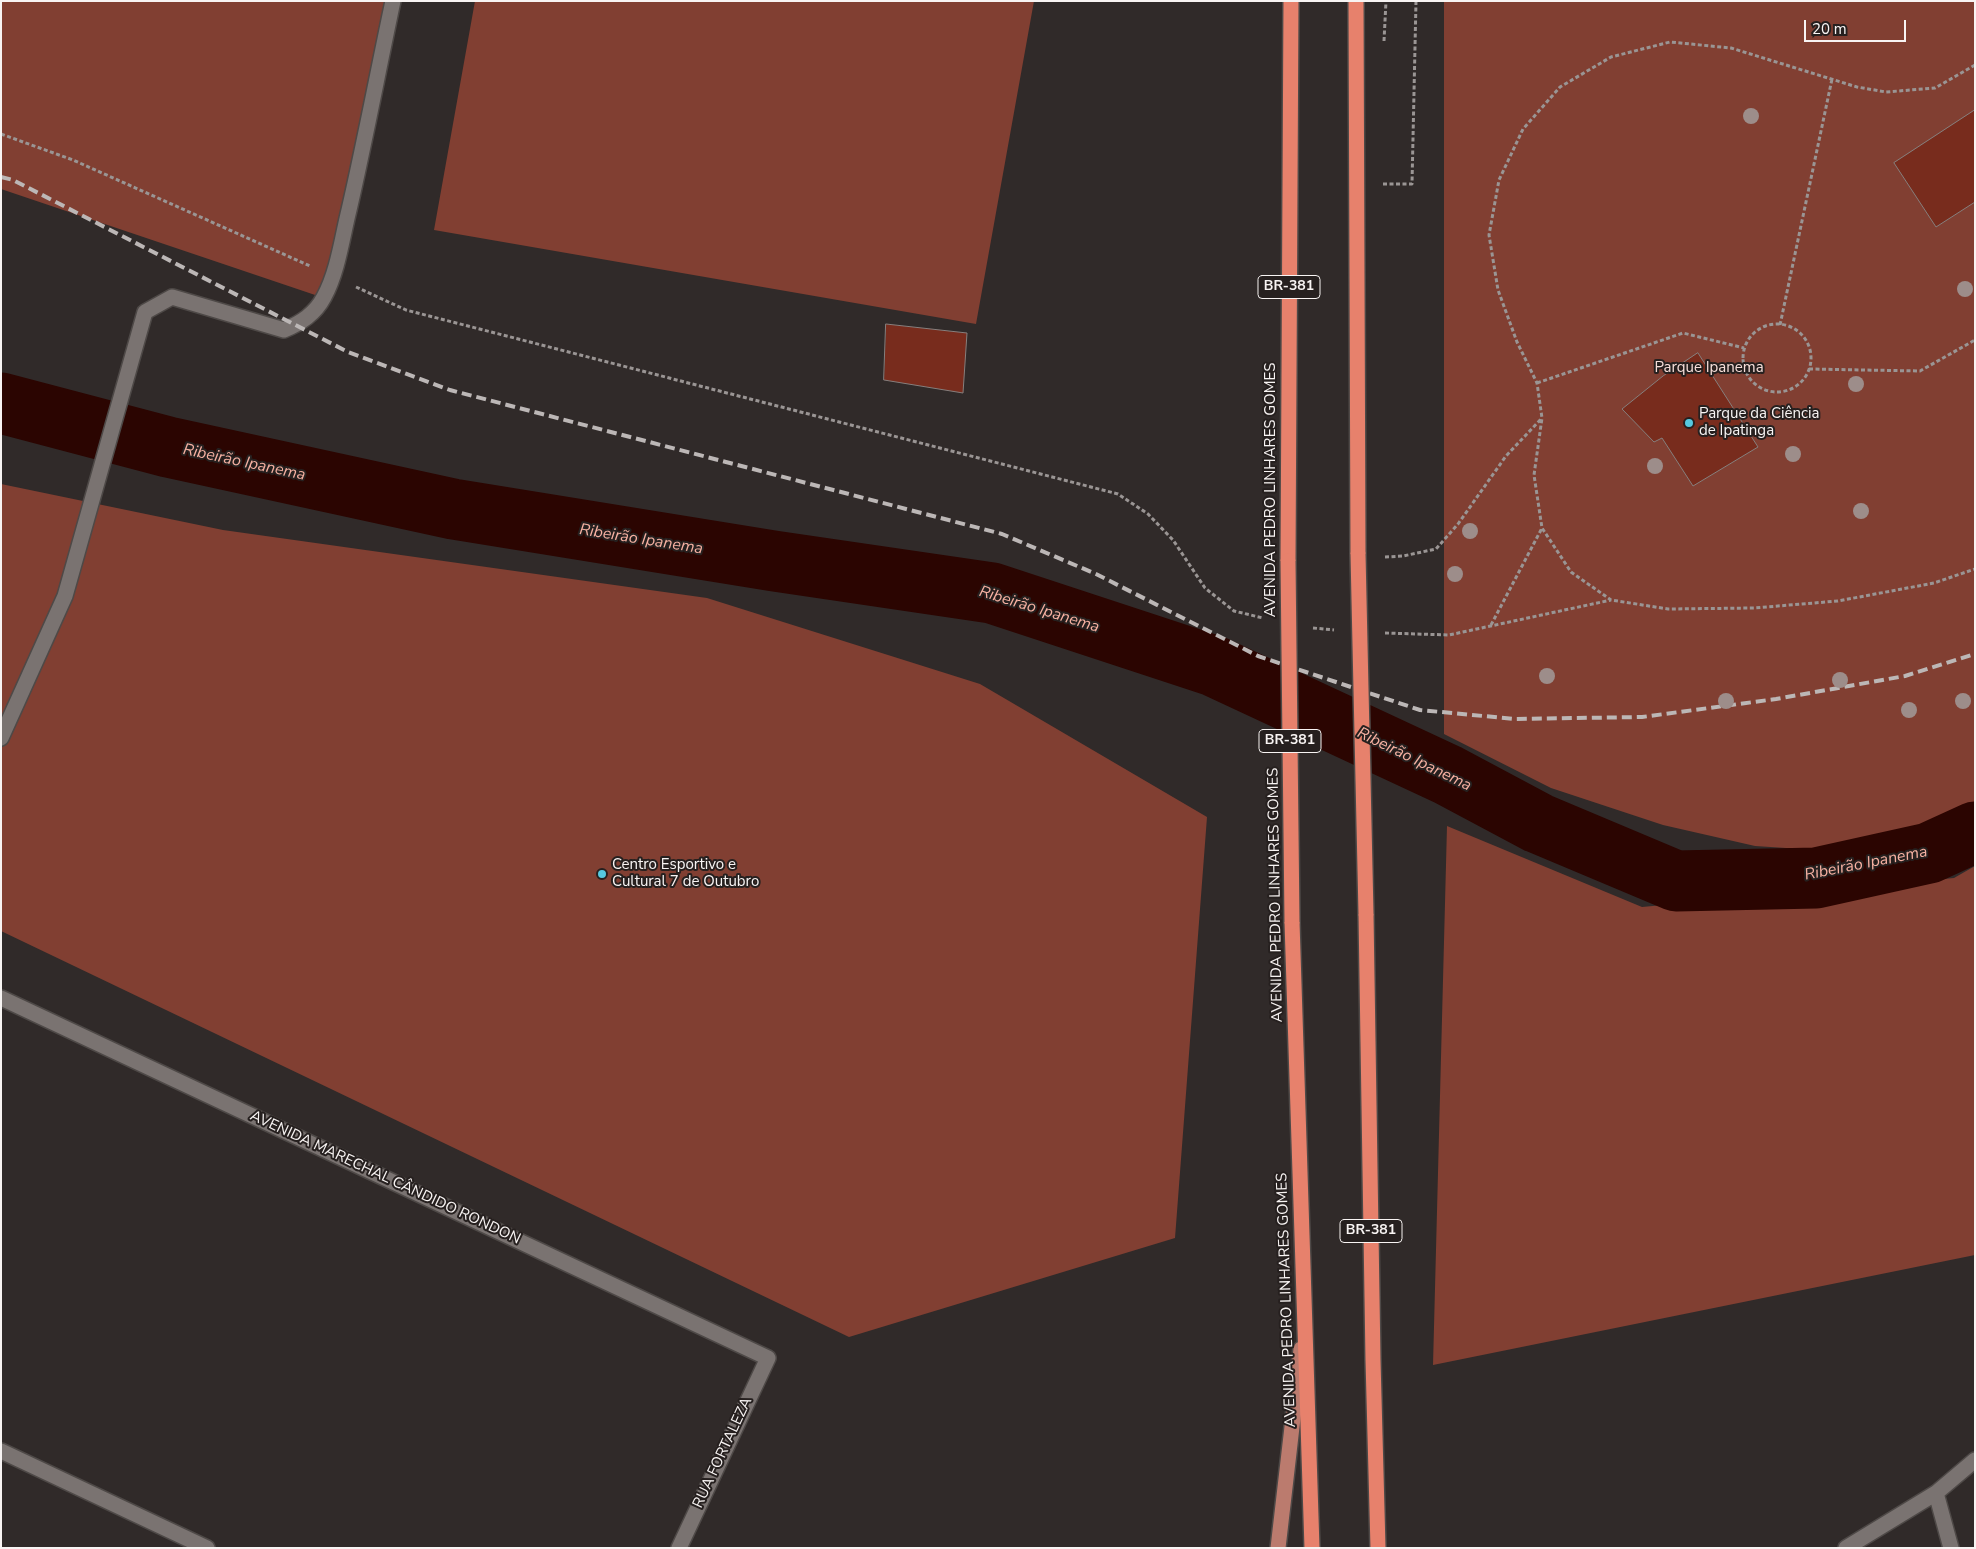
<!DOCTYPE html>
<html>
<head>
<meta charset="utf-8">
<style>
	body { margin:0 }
	#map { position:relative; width:1976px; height:1549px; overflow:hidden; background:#302a29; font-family:"Nunito Sans",sans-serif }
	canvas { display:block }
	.frame { position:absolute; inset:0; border:2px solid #f8f4f3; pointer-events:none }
	.scale { position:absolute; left:1804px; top:20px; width:102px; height:22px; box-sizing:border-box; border:2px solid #f8f4f3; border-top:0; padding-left:6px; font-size:15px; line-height:18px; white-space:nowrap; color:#f8f4f3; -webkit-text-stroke:4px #26201f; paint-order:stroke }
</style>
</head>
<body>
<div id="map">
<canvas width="1976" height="1549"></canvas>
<div class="frame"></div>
<div class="scale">20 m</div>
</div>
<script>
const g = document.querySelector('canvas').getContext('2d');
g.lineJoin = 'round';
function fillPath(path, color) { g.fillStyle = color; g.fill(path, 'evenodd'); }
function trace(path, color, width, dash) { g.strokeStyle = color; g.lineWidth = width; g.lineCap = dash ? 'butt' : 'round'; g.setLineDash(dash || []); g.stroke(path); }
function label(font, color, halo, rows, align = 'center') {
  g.font = font + ' "Nunito Sans",sans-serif'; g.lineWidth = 4; g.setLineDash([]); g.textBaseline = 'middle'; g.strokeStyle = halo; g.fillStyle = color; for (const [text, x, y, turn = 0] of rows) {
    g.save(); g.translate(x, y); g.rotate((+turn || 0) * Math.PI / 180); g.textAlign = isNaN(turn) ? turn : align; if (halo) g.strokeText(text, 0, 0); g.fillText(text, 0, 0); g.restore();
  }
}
const green = new Path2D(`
	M1,1h392l-69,297 -323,-109z
	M475,1h559l-58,323 -542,-94z
	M1444,1h531v804l-28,14 -99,33 -93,-6 -92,-21 -112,-37 -107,-54z
	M1,484l222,46 484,68 273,86 227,133 -32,421 -326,99 -848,-406z
	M1447,826l195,81 312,-29 21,-12v389l-542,110z`);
const river = new Path2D(`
	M1,403l167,44 285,62 321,52 218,32 222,73 234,109 90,48 138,58 140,-3 113,-25 46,-21`);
const building = new Path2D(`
	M1975,110v92l-39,25 -42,-64z
	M886,324l81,9 -4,60 -79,-13z
	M1698,353l60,94 -65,39 -31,-48 -8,4 -32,-33 41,-33z`);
const path = new Path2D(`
	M1384,41l2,-40
	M1975,65l-40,23 -49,4 -29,-5 -126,-39 -61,-6 -59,15 -51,30 -37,42 -24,51 -10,55 9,55 19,52 20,41 5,35 -8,57 8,53 29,44 40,28 57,9 86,-1 84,-7 96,-18 41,-14
	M1,134l72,26 237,106
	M1383,184h29l4,-183
	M356,287l50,23 712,184 30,20 25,26 32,48 29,23 29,7
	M1743 358a34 34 0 1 1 68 0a34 34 0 1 1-68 0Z
	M1780,325l52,-246
	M1809,369l111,2 55,-31
	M1537,383l146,-50 61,15
	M1385,557l18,-1 33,-7 22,-25 48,-68 36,-38
	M1491,625l51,-97
	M1313,628l21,2
	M1385,633l64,2 162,-35`);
const minor = new Path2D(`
	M1,738l64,-142 80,-284 27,-15 112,33c17,-7 31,-16 40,-33 14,-26 18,-59 25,-87 16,-69 29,-139 44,-209
	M1,998l767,360 -89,190
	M1,1451l206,97
	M1936,1493l15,55
	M1846,1548l90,-55 39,-33`);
const major = new Path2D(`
	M1278,1548l23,-199`);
const highway = new Path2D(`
	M1356,1l2,553
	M1288,561l3,-560
	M1366,914l7,446 5,188
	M1292,922l20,626`);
const rail = new Path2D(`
	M1,177l12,3 335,172 102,38 552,144 94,40 162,82 162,54 95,9 127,-2 134,-18 129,-23 70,-22`);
const highwayBridge = new Path2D(`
	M1358,554l8,360
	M1288,561l4,361`);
const trees = [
	[1751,116],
	[1965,289],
	[1856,384],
	[1793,454],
	[1655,466],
	[1861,511],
	[1470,531],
	[1455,574],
	[1547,676],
	[1840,680],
	[1726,701],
	[1963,701],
	[1909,710]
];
const markers = [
	[1689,423,5,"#56c9e0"],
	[602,874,5,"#56c9e0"]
];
const shields = [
	[1289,287,62],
	[1290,741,62],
	[1371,1231,62]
];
const shieldNames = [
	["BR-381",1289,287],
	["BR-381",1290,741],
	["BR-381",1371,1231]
];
const parkNames = [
	["Parque Ipanema",1709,368]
];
const poiNames = [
	["Parque da Ciência",1699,414],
	["de Ipatinga",1699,431],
	["Centro Esportivo e",612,865],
	["Cultural 7 de Outubro",612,882]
];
const streetNames = [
	["AVENIDA PEDRO LINHARES GOMES",1271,490,-90],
	["AVENIDA PEDRO LINHARES GOMES",1276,895,-91],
	["AVENIDA MARECHAL CÂNDIDO RONDON",385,1178,25],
	["AVENIDA PEDRO LINHARES GOMES",1287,1300,-92],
	["RUA FORTALEZA",723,1453,-65]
];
const waterNames = [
	["Ribeirão Ipanema",244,463,12],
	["Ribeirão Ipanema",641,540,9],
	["Ribeirão Ipanema",1039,610,17],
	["Ribeirão Ipanema",1414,760,26],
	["Ribeirão Ipanema",1866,864,-11]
];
fillPath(green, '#813f32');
trace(river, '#2b0501', 61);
fillPath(building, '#782c1d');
trace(building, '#867f7d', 1);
trace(minor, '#4e4947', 18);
trace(major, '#4e4947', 18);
trace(highway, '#4e4947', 18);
trace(path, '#9a9594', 3, [4, 2.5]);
trace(minor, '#7a7371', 15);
trace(major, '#bb7b6e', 15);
trace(highway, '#e7816c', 15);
trace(rail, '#bcb7b6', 4, [10, 5]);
trace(highwayBridge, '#4e4947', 18, []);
trace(highwayBridge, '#e7816c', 15);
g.fillStyle = '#9d8d8a';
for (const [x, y] of trees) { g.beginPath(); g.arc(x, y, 8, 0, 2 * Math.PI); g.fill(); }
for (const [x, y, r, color] of markers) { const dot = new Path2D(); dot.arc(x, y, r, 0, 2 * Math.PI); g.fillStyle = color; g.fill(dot); trace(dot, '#26201f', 2); }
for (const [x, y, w] of shields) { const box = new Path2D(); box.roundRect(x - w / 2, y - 11.5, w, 23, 4); g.fillStyle = '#26201f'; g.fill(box); trace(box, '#f8f4f3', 1); }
label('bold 14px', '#f8f4f3', null, shieldNames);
label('15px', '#f7ded9', '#26201f', parkNames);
label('15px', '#f8f4f3', '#26201f', poiNames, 'left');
label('15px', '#f8f4f3', '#26201f', streetNames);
label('italic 16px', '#f6b1a2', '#26201f', waterNames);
</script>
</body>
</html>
